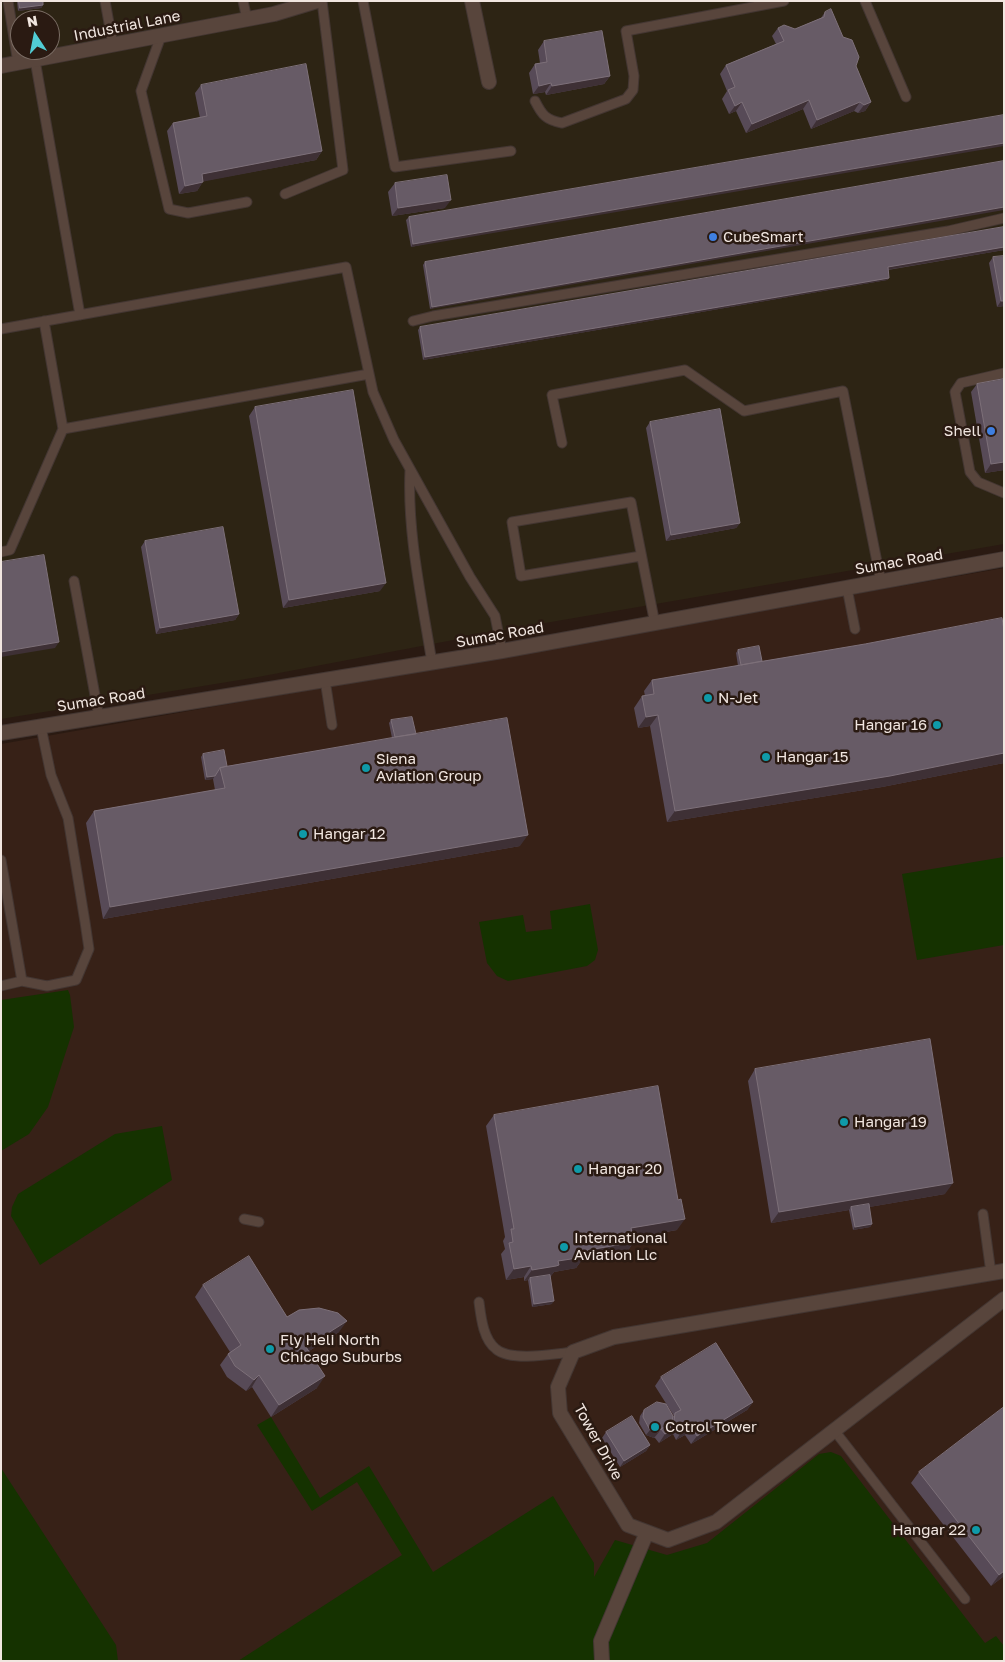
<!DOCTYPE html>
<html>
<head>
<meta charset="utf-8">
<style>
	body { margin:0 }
	#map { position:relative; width:1005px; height:1662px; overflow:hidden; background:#2a1a12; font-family:"Golos Text",sans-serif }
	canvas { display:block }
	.frame { position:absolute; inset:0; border:2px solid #f1e6e0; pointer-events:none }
	.north { position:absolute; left:10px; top:10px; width:50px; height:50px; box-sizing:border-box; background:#2a1a12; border:1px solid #7a6c64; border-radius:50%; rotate:349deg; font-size:14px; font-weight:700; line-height:20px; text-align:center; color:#f1e6e0 }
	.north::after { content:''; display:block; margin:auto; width:18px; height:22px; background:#51ccd5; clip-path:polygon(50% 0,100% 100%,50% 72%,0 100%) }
</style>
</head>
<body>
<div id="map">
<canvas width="1005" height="1662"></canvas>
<div class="frame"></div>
<div class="north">N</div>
</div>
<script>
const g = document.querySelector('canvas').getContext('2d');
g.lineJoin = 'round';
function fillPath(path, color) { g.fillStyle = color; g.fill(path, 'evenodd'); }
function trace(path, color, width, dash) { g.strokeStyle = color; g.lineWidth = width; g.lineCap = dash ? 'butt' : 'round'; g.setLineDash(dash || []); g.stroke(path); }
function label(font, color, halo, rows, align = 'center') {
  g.font = font + ' "Golos Text",sans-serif'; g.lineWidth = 5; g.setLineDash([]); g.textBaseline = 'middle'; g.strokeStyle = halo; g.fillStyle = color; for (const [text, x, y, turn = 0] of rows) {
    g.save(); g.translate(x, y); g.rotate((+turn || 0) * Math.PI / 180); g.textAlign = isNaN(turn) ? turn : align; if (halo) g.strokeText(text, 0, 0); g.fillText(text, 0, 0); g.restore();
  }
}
const built = new Path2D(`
	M1004,568v1093h-1003v-917z`);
const industrial = new Path2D(`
	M1,1h1003v543l-482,83 -264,50 -257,42zM20,20h30v30h-30z`);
const green = new Path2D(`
	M1004,857v88l-87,15 -15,-86z
	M590,904l8,46 -3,10 -8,6 -79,15 -11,-5 -10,-13 -8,-41 44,-7 3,17 26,-3 -2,-18z
	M68,990l2,5 4,32 -26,80 -19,27 -28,17v-151z
	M162,1126l10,54 -132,85 -29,-49 1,-9 6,-13 97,-60z
	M271,1417l49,81 49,-32 64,106 120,-76 41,67v14l21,-37 52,15 40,-12 112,-89 12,-2 10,4 144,187 11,-7 8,10v15h-766l164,-106 -45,-73 -45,29 -55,-86z
	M1,1468l115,177 2,16h-117z`);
const service = new Path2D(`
	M8,1l10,62
	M105,1l8,44
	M243,1l4,18
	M363,1l32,166 116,-16
	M865,1l41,96
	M161,36l-20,55 28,118 19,4 59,-11
	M35,60l45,255
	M535,101c7,14 11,19 27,22l64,-24 7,-9 1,-14 -8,-45 158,-30
	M285,194l58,-24 -21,-169
	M413,321l20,-5 515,-85 56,-13
	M1,329l345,-62 27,125 21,48 76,137 25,39 7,35
	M1004,373l-43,10 -6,9 15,80 8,10 26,11
	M63,429l306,-55
	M562,443l-10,-48 133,-25 59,41 99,-20 38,191
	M410,470c-3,64 12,129 22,193
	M1,552l9,-2 53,-121 -19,-108
	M641,556l-120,20 -9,-54 119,-20 24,122
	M74,581l25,136
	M847,588l8,41
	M325,680l7,45
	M1,860l21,121
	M1,986l21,-5 25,5 29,-6 13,-31 -4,-27 -17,-104 -17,-43 -10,-48
	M983,1214l8,59
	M244,1219l15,3
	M479,1302c2,15 4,37 17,47 15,13 58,5 77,3
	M834,1430l131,169`);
const minor = new Path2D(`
	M472,1l17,81
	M1,66l273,-52 43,-13
	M1,733l501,-82 502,-92
	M1004,1271l-390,66 -41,15 -15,35 2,26 68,112 40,15 48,-18 288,-223
	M602,1661l-1,-20 46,-109`);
const wall = new Path2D(`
	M17,1h26v4l-2,3 -23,3z
	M825,12l31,54 15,36 -6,9 -7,2 -4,-2 -43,18 -8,-20 -57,24 -10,-22 -7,3 -7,-15 5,-8 -7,-17 6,-9 50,-21 -4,-8 6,-8 17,1 26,-11z
	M544,41l66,35 -6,8 -58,11 -1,-3 -12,2 -4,-21 6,-9 5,-1 -2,-13z
	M201,85l121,66 -6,9 -113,21 -6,10 -18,3 -12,-63 6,-8 27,-5 -5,-25z
	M1004,115l-593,132 -5,-27 3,-3z
	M1004,161l-574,148 -7,-44 2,-3z
	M395,183l50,25 -53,8 -4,-24z
	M1004,227v23l-116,20 1,8 -2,2 -464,80 -5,-30 2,-3z
	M993,257l11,49 -7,1 -8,-44z
	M977,384l27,86 -19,3 -14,-81z
	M255,407l125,184 -97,17 -34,-192z
	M650,422l90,101 -4,5 -70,13 -20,-113z
	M145,541l94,73 -4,6 -79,14 -15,-87z
	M1004,630v133l-122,24 -215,35 -17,-96 -12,2 -4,-20 8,-12h3l-1,-5 8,-11 86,-14 -2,-13 2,-3 24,11z
	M391,720l25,14 104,112 -417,73 -17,-96 8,-12 121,-21 -2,-11 -8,1 -4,-23 2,-3 24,12 165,-28 -3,-15z
	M755,1069l190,125 -76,13 3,17 -2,3 -17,3 -4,-20 -78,13 -23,-142z
	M494,1115l183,115 -44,8 1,4 -8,11 -45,8 -5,7 -22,4 -4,5 2,27 -20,3 -4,-27 -4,1v-4l-18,3 -5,-26 4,-5 -2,-8 2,-4 -19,-111z
	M203,1285l84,32 52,15 -30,19 8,37 -46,29 -19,-30 -6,4 -19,-14 -7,-12 8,-11 2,-2 -35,-55z
	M661,1377l92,25 -6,8 -56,34 -6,-9 -9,5 -3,-6 -14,9 -4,-5h-1l-8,-3 -7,-12 1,-7 4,-6 30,6 -19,-30z
	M1004,1407v169l-13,10 -80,-103 8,-11z
	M606,1432l44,13 -4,6 -26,16 -18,-29z`);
const shadedWall = new Path2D(`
	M43,5l-2,3 -23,3 2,-3z
	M610,76l-6,8 -58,11 6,-9z
	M551,83l-6,9 -12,2 6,-8z
	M809,100l-6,9 -57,24 6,-9z
	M742,102l-6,9 -7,3 6,-8z
	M860,102l-6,9 -43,18 6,-9z
	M871,102l-6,9 -7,2 6,-8z
	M1004,143v3l-593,101 2,-3z
	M322,151l-6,9 -120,23 6,-9z
	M203,182l-6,9 -18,3 6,-8z
	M451,200l-6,8 -53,8 6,-8z
	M1004,207v3l-574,99 2,-2z
	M1004,247v3l-118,20 2,-3z
	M889,278l-2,2 -464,80 2,-3z
	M1001,301h3v5l-7,1z
	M1004,462v8l-19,3 6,-9z
	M740,523l-4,5 -70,13 5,-6z
	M386,583l-6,8 -97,17 6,-8z
	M239,614l-4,6 -79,14 4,-6z
	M59,642l-4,6 -54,9v-5z
	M658,715l-8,11 -12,2 8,-11z
	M1004,753v10l-122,24 -215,35 8,-11z
	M215,776l-2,3 -8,1 2,-3z
	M528,835l-8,11 -417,73 7,-12z
	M953,1183l-8,11 -93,16 -1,-3 -2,3 -78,13 8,-11z
	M685,1219l-8,11 -54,9 8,-11z
	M872,1224l-2,3 -17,3 2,-3z
	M634,1242l-8,11 -45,8 -5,7 -22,4 -3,4 -3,2h-18l-2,2 -4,1 8,-11 26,-9 25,-10z
	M531,1266l-7,11 -18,3 8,-11z
	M554,1301l-2,3 -20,3 2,-3z
	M347,1321l-8,11 -41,26 8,-11z
	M259,1375l-7,12 -6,4 8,-11z
	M325,1376l-8,12 -46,29 8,-12z
	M753,1402l-6,8 -56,34 6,-8z
	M679,1426l-6,8 -14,9 6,-9z
	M691,1426l-6,9 -9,5 6,-9z
	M650,1430l9,2 -5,6 -8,-3z
	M650,1445l-4,6 -26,16 4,-6z
	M1004,1571v5l-13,10 8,-11z`);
const building = new Path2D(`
	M19,1h24v4l-23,3z
	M831,9l12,28 9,3 7,17 -3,9 15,36 -7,3 -4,-3 -43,18 -8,-20 -57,24 -10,-22 -7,4 -7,-16 7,-3 -9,-22 58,-24 -6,-13 6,-3 11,4 29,-12 1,-5z
	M602,31l8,45 -58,10 -1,-3 -12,3 -4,-22 12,-2 -3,-21z
	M306,64l16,87 -120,23 1,8 -18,4 -12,-63 34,-7 -6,-31z
	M1004,115v28l-591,101 -4,-27z
	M1004,161v46l-572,100 -7,-45z
	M447,175l4,25 -53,8 -3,-25z
	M1004,227v20l-116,20 1,11 -464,79 -5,-30z
	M1004,256v45h-3l-8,-44z
	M1004,379v83l-13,2 -14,-80z
	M353,390l33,193 -97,17 -34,-193z
	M720,409l20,114 -69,12 -21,-113z
	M223,527l16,87 -79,14 -15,-87z
	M44,555l15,87 -58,10v-90z
	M1002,618l2,12v123l-114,23 -215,35 -17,-96 -12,2 -4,-21 12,-2 -2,-14 213,-36z
	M759,646l3,15 -21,4 -3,-15z
	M412,717l4,17 -21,3 -4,-17z
	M507,718l21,117 -418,72 -16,-96 131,-23 -5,-20z
	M224,750l3,16 -7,2 -5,8 -8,1 -4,-23z
	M930,1039l23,144 -174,29 -24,-143z
	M658,1086l20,114 3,-1 4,20 -54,9 3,14 -51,9 1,6 -26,4 1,4 -3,1 -24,4 -1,-4 -17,3 -5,-26 4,-1 -2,-13h3l-20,-114z
	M869,1204l3,20 -17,3 -4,-20z
	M249,1256l38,61 12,-7 20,-2 19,5 9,8 -41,26 19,29 -46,29 -20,-30 -5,5 -19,-14 -7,-12 13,-9 -38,-60z
	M550,1275l4,26 -20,3 -4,-26z
	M716,1343l37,59 -56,34 -6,-10 -9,5 -3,-5 -14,8 -4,-5 13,-8 1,-8 6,-3 -20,-33z
	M657,1402l9,2 7,12 -1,6 -11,7 -3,3 -8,-2 -7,-13 1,-7z
	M1004,1407v164l-5,4 -80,-103z
	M632,1416l18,29 -26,16 -18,-29z`);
const markers = [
	[713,237,5,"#3f7fe0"],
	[991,431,5,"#3f7fe0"],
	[708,698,5,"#0f9aa8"],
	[937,725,5,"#0f9aa8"],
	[766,757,5,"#0f9aa8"],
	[366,768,5,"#0f9aa8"],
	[303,834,5,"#0f9aa8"],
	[844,1122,5,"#0f9aa8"],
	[578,1169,5,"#0f9aa8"],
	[564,1247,5,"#0f9aa8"],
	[270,1349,5,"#0f9aa8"],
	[655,1427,5,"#0f9aa8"],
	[976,1530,5,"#0f9aa8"]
];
const streetNames = [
	["Industrial Lane",127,26,-11],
	["Sumac Road",899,562,-10],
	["Sumac Road",500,635,-10],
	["Sumac Road",101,700,-9],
	["Tower Drive",598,1442,61]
];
const poiNames = [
	["CubeSmart",723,237],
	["Shell",981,431,"right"],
	["N-Jet",718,698],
	["Hangar 16",927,725,"right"],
	["Hangar 15",776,757],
	["Siena",376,759],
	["Aviation Group",376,776],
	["Hangar 12",313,834],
	["Hangar 19",854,1122],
	["Hangar 20",588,1169],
	["International",574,1238],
	["Aviation Llc",574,1255],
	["Fly Heli North",280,1340],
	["Chicago Suburbs",280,1357],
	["Cotrol Tower",665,1427],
	["Hangar 22",966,1530,"right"]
];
fillPath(built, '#372117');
fillPath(industrial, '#2d2414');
fillPath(green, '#153200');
trace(service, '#433632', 11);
trace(minor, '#433632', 16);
trace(service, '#58453c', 9);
trace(minor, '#58453c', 14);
fillPath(wall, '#574a57');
fillPath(shadedWall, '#3e3035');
fillPath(building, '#675b66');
trace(building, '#7d7079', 1);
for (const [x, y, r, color] of markers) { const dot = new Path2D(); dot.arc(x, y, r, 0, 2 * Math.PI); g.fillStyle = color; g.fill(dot); trace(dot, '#2a1a12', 2); }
label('15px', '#f1e6e0', '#2a1a12', streetNames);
label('15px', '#f1e6e0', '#2a1a12', poiNames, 'left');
</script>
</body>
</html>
